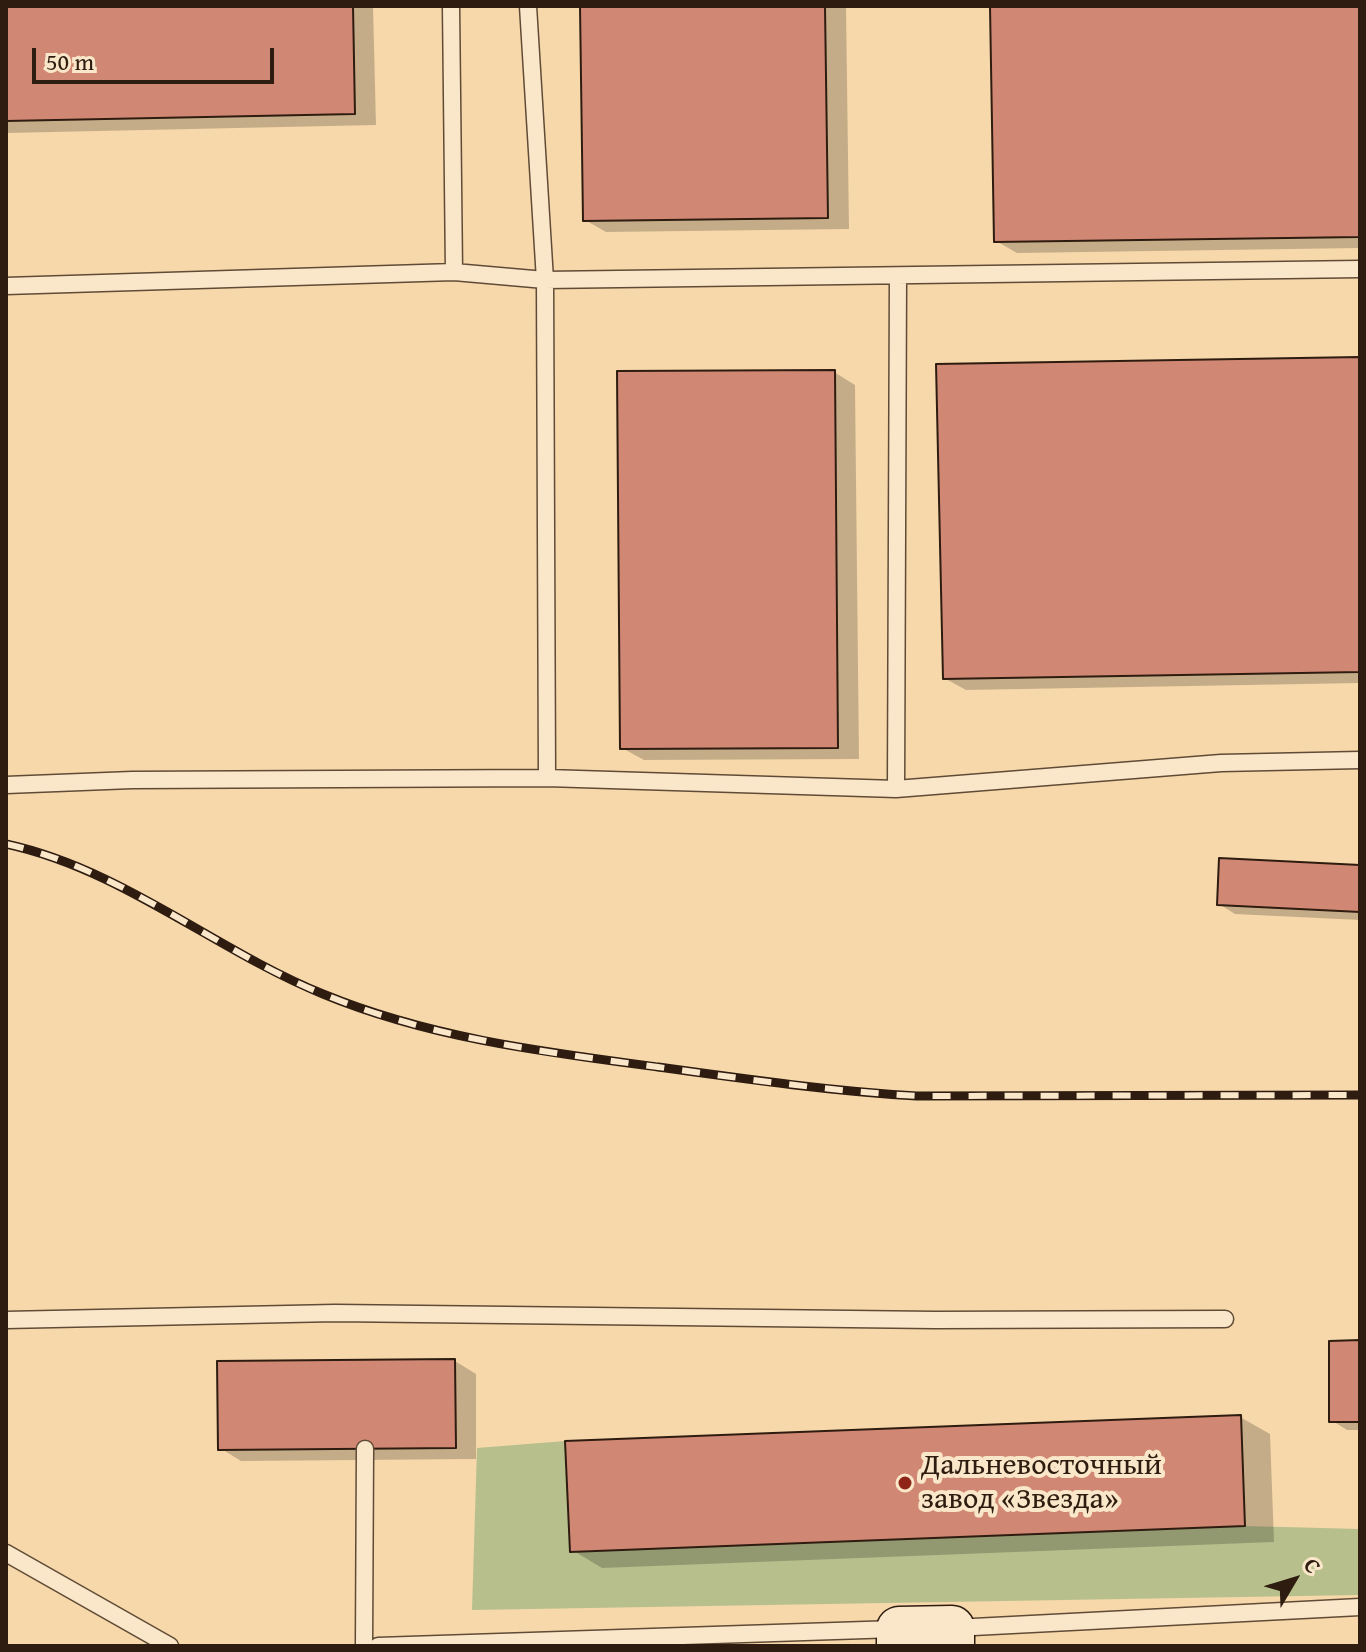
<!DOCTYPE html>
<html>
<head>
<meta charset="utf-8">
<style>
	body { margin:0 }
	#map { position:relative; width:1366px; height:1652px; overflow:hidden; background:#f7d8aa; font-family:"Gentium Book Plus",serif }
	canvas { display:block }
	.frame { position:absolute; inset:0; border:8px solid #2e1c10; pointer-events:none }
	.north { position:absolute; left:1254px; top:1540px; width:80px; height:80px; -webkit-text-stroke:6px #fae6c8; paint-order:stroke; rotate:52deg; font-size:22px; font-weight:700; line-height:32px; text-align:center; color:#2e1c10 }
	.north::after { content:''; display:block; margin:auto; width:28px; height:36px; background:#2e1c10; clip-path:polygon(50% 0,100% 100%,50% 72%,0 100%) }
	.scale { position:absolute; left:32px; top:48px; width:242px; height:36px; box-sizing:border-box; border:4px solid #2e1c10; border-top:0; padding-left:10px; font-size:24px; line-height:28px; white-space:nowrap; color:#2e1c10; -webkit-text-stroke:6px #fae6c8; paint-order:stroke }
</style>
</head>
<body>
<div id="map">
<canvas width="1366" height="1652"></canvas>
<div class="frame"></div>
<div class="north">С</div>
<div class="scale">50 m</div>
</div>
<script>
const g = document.querySelector('canvas').getContext('2d');
g.lineJoin = 'round';
function fillPath(path, color) { g.fillStyle = color; g.fill(path, 'evenodd'); }
function trace(path, color, width, dash) { g.strokeStyle = color; g.lineWidth = width; g.lineCap = dash ? 'butt' : 'round'; g.setLineDash(dash || []); g.stroke(path); }
function label(font, color, halo, rows, align = 'center') {
  g.font = font + ' "Gentium Book Plus",serif'; g.lineWidth = 8; g.setLineDash([]); g.textBaseline = 'middle'; g.strokeStyle = halo; g.fillStyle = color; for (const [text, x, y, turn = 0] of rows) {
    g.save(); g.translate(x, y); g.rotate((+turn || 0) * Math.PI / 180); g.textAlign = isNaN(turn) ? turn : align; if (halo) g.strokeText(text, 0, 0); g.fillText(text, 0, 0); g.restore();
  }
}
const green = new Path2D(`
	M565,1441l5,110 675,-25 115,3v66l-888,15 5,-162z`);
const shadow = new Path2D(`
	M6,6h367l3,119 -370,8z
	M582,6h264l3,223 -243,3 -21,-12z
	M992,6h368v242l-343,5 -21,-12z
	M1360,359v324l-394,7 -22,-12z
	M834,372l21,13 4,374 -215,1 -22,-12z
	M1360,867v53l-125,-6 -16,-10z
	M1360,1343v87h-13l-16,-10z
	M455,1361l21,13v85l-235,2 -21,-13z
	M1240,1417l30,17 4,108 -672,26 -30,-18z`);
const building = new Path2D(`
	M6,6h347l2,108 -349,7z
	M580,6h245l3,212 -245,3z
	M990,6h370v231l-366,5z
	M1360,357v315l-417,7 -7,-315z
	M835,370l3,378 -218,1 -3,-378z
	M1219,858l141,7v47l-143,-7z
	M1360,1340v82h-31v-81z
	M455,1359l1,89 -238,2 -1,-89z
	M1241,1415l4,111 -675,26 -5,-111z`);
const lane = new Path2D(`
	M451,6l3,266
	M528,6l17,274 2,498
	M6,286l448,-14 91,8 815,-11
	M6,785l126,-5 415,-2 349,11 325,-26 139,-3
	M896,789l2,-512
	M6,1320l329,-7 600,7 290,-1
	M6,1553l164,93
	M954,1628l406,-21
	M364,1646l1,-197
	M378,1646l518,-17`);
const secondary = new Path2D(`
	M899,1646v-17l53,-1v18`);
const rail = new Path2D(`
	M6,844c116,25 209,106 317,150 107,44 221,58 335,73 87,12 172,24 259,29l443,-1`);
const markers = [
	[905,1483,8,"#8f2418"]
];
const poiNames = [
	["Дальневосточный",921,1466],
	["завод «Звезда»",921,1500]
];
fillPath(green, '#b7c08d');
fillPath(shadow, '#0003');
fillPath(building, '#d08874');
trace(building, '#2e1c10', 2);
trace(lane, '#604b36', 19);
trace(secondary, '#2e1c10', 47);
trace(lane, '#fae6c8', 16);
trace(secondary, '#fae6c8', 44);
trace(rail, '#2e1c10', 9);
trace(rail, '#fae6c8', 6, [18]);
for (const [x, y, r, color] of markers) { const dot = new Path2D(); dot.arc(x, y, r, 0, 2 * Math.PI); g.fillStyle = color; g.fill(dot); trace(dot, '#fae6c8', 3); }
label('30px', '#2e1c10', '#fae6c8', poiNames, 'left');
</script>
</body>
</html>
